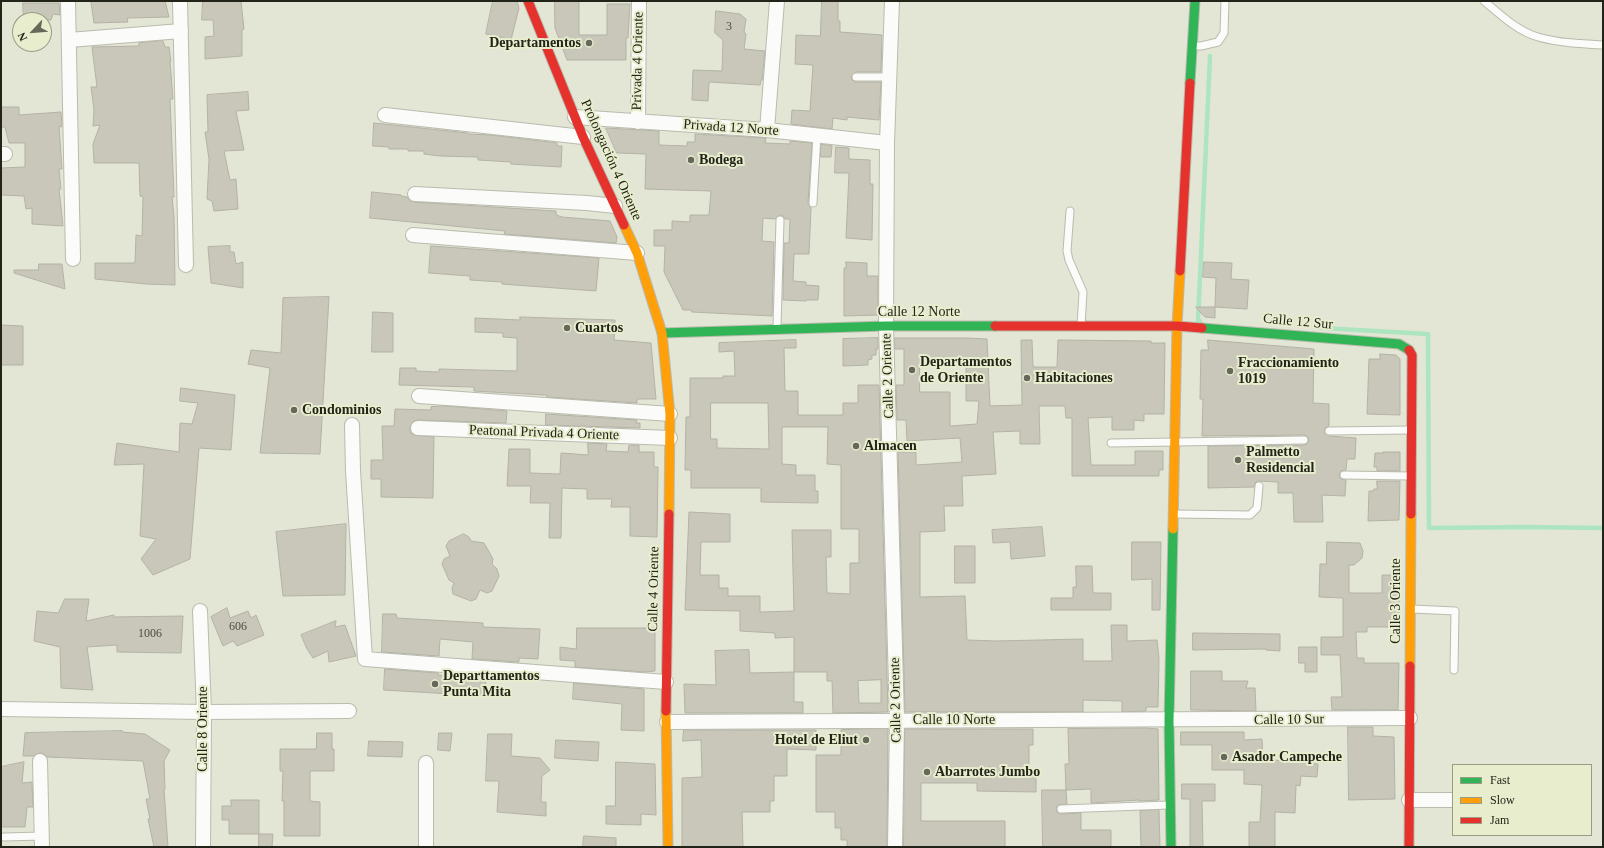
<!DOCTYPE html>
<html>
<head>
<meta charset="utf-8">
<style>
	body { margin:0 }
	#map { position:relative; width:1604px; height:848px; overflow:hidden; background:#e3e6d4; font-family:Georgia,serif }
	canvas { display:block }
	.frame { position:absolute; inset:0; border:2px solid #232419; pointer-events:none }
	.legend { position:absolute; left:1452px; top:764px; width:140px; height:72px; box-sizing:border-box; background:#e8edcd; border:1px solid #999d85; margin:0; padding:5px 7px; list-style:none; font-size:12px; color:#232419 }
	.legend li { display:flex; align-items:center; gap:8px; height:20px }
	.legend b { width:20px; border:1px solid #999d85 }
	.north { position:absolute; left:12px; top:12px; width:40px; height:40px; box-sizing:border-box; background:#e8edcd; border:1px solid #999d85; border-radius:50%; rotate:244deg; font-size:11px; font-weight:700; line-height:16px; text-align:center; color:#232419 }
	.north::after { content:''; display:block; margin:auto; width:14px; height:18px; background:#66685a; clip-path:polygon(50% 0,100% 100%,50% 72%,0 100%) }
</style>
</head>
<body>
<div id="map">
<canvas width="1604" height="848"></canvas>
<div class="frame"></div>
<ul class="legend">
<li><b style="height:5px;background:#30b455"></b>Fast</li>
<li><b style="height:5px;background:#ff9f0a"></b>Slow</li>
<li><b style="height:5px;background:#e5322d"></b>Jam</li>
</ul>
<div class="north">N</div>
</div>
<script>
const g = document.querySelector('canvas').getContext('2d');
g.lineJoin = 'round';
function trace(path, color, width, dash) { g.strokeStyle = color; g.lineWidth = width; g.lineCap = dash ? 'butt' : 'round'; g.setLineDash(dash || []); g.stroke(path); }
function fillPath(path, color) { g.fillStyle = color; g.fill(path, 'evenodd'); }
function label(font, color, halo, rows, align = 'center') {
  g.font = font + ' Georgia,serif'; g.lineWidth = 4; g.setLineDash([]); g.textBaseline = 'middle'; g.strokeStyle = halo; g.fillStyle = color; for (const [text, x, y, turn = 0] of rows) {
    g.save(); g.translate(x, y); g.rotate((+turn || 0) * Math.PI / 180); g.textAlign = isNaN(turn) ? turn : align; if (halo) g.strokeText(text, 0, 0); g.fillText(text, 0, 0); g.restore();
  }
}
const stream = new Path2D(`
	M1200,321h-2l12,-265
	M1321,328l107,6 1,194 96,-1 78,1`);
const building = new Path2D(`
	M103,1h62l4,16 -42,1 1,4 -34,1 -3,-21z
	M203,1h38l3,28 -2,1v26l-37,3v-22l9,-1 -1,-16h-11z
	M493,1h24l2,7 -8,32 -25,-6z
	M555,1h24v34h28v-31h23l-2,34h-2v22h-59l-12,-32z
	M822,1h16v20h2v11l42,3 -1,37h-25l-5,5 1,3 4,2h25l-2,38 -32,-3v3l-14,-2 -1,11 -41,-5 1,-14 18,1 3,-46 -18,-1 1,-29 24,1z
	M23,3h36l1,12 -7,-1 -2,6h-27z
	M716,11l24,3 6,5 -2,13 2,2 -2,15 21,2 -3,29h-1l-1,5 -51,-3 -1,19 -16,-1 1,-30 29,1 1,-31 -8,-7z
	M163,41l2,6h4l2,14h-1l3,38h-3l4,98h-2l2,20 1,68 -29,-1 -51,-5v-16h40l1,-28 6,1 1,-39 -3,-1 -1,-33h-45l-1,-19 7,-19 -7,1 1,-16 -3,-23h6l-5,-40 47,-1v-3z
	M248,92l1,18 -13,1 8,39 -20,1 6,29 6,-1 2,30 -24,2 -2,-10 -5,-2 2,-40 -4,-27h3l-1,-37z
	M1,107h18v8l42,-3 1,15 -3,-1 3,43h-3l2,20h-2l4,37 -31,-2v-16l-6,1 -2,-13 -23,-1v-27l24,-1v-24h-16l-4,-16h-4z
	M374,123l94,10v1l23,1 66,8v3h5l-1,21 -50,-3v-2l-33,-2v-3l-38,-1 -16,-2v-3h-16v-2h-19v-2l-16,-1z
	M606,128l53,3v14l28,1v-4h8v-8l71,4 -1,5 25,1v-3l22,2 -4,60 3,5 -2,46h-15l-1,27 13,1v3l13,1 -1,14h-12v1l-23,-1 1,-57h5l1,-24h-5l-2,-3 -3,-1 -5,4 -12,-1 -1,23 12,1 -2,74 -80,-4 -1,-2h-8l-19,-38 1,-26h-11v-16h18v-9l18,1v-7h19l2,-24 -66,-2 1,-35 -29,-1z
	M821,144l11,2 -1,11h-10z
	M836,147l13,1v11l21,1v24h3l-1,56 -26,-2 3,-65h-14z
	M372,192l29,3v1l6,1 3,4 5,1 141,9v4l6,2 48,4 7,16 -1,6 -112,-9 1,-3 -135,-13z
	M230,246v6h4l2,12 7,-2v26l-32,-5 -3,-36z
	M431,246l168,12 -3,33 -94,-7v-2l-32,-2v-4l-41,-3z
	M846,262l21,1v13h11v39l-34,1v-48h2z
	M1204,262l28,1 -1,16 18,1 -2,29 -32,-2 1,-29 -13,-1z
	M39,264h23l3,25 -51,-16v-3h24z
	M329,297l-9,157 -60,-1 10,-85 -22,-4 3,-14 30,3 2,-55z
	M1196,307h19v11l-10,-1z
	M373,312l20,1v39h-21z
	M520,317l95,3 -1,20 37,3 5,56h-19v4l-90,-6v-2h-3l-70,-4v-4l-75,-2 1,-17h16v3l23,1v-3l78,2v-33l-14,-1v-4l-28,-1v-14l45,2z
	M1,325l22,1v39h-22z
	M878,338v11h-2v6h-4v4l-4,1v5l-25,1v-27z
	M895,338h72l20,1 3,67 32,-1 -1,-65h11l1,27h24l1,-27 93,1v2h14l-1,71h-20v7l-10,-1v10h-22v-13l-24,1 3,47h44v-14h28v19h-4v6h-87v-58h-6l-1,-12h-26l1,38h-20v-13l-27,1 3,42 -34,2 1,30h-19l1,25 -25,1v65l45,-1 2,44 29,1 87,-2v22h29l-1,-36h16v16l30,-1 2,19 -1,48h-12v4l-24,1v-11l-39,-1v12h-178l-7,-260h18v13l46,-3 -2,-24 -53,3 -1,-21h-9l-1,-35h8v-36h-9zM920,358l46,1v42h13l-2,23 -27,2v-34h-30z
	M796,340v8h-12l1,43h13v24h45v-12h15v-18h21l9,327 -55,1 -1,-32h-5v-9h-33v-35l-19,1v-5l-35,-2v-20l-55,-1 4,-98 41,2v28h-29l-1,33h19v13h9v8h32v16l34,-1 -2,-81h39v27h-5l1,36 23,1v-31h9v-34h-18v-64l-14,-1 1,-37h-46v37l14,1v10h19v16h3v12l-57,-1v-14h-70v-18h-6l1,-53h4v-39h33v-2h12l-1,-25 -15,1v-9zM711,403h57l1,46 -52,-1v-9h-6zM881,680v23h-22l-1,-22z
	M1208,340l106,9 -1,54 16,1v22l-4,2v5l4,3 27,2 -1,21h-8l-1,11 -5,1 -2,4 2,4 5,1 -1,16 -23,-1 1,27h-29l-1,-29h-15v-11l-21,-1 -2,2 -1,4 -46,1v-42l96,-1 3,-1 2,-4 -1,-3 -4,-2 -102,1 1,-37h-3l1,-49h7z
	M1380,354l16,1 4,4v56l-33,-1 2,-55h11z
	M181,388l54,7 -4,55 -32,-2 -9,111 -37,16 -12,-16 15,-20 -16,-3 4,-72 -30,1 3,-22 62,9 1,-29 12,1 6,-21 -18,-2z
	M446,406l61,5 -1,12 -88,-3 -4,1 -4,6v5l3,3 21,2 -1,61 -52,-1v-18h-10v-19h12l-1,-34h12l1,-17 36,1v-3z
	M546,414l91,6 -1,3h4v5l-94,-3z
	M588,443l19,1 -1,7 22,1 1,-7h10v7h15v15h4l-1,70 -27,-1v-29h-19l1,-8h-25v-10l-25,-1 -1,50h-12l1,-35h-20l1,-17h-24l2,-37h21v24l30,1 1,-21 27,2z
	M1383,452h17v19h-23v-4h-3l1,-14h8z
	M1377,481h23l-1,39 -31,1 1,-30h4l1,-2h3z
	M346,524l-1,71 -62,1 -7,-64z
	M1042,527l3,29 -34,3 -1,-17 -17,1 -1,-13z
	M464,534l5,3 2,4 13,2 9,16 -1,5 5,5 2,7 -7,15 -5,2 -7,-3 -4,9 -5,2 -18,-7 -1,-6 2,-5 -5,-3 -7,-16 2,-5 6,-3 -4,-10 3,-5z
	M1132,542h29l-1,68h-8v-31l-20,1z
	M1327,542l33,1 3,8 -1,7 -8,7h-5v28h33v-18h17v52h-32v5h-11l1,26h7v5h35l-1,47h-66l-1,-13h11l-2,-42h-19v-18h22v-39l-24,-1 1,-33h6z
	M955,546h20v37h-20z
	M1076,566h16l1,27h18v17h-60v-12h22v-11h3z
	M65,599h24l-3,22 28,-6 -1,2 70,-1 -2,37 -64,-1v-7l-30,2 6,43 -32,-2 -1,-41 -26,-6 3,-30 21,2z
	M227,608l3,10 18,-7 3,7 5,-3 8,20 -27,11 -4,-5 -10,5 -12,-29z
	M383,614h13l1,4 86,5v4l57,2 -2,30 -19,-1v4l-47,-3 1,-17 -33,-3 -1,17 -57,-4z
	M336,621l-1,6 10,-2 11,31 -27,6 -1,-11 -15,7 -6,-9 -6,-14z
	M577,628h78v43l-10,1 -70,-5v-6l-15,-1v-13l16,2z
	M1193,633l87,1v17l-14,-1v-1l-73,1z
	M1299,647h18v25h-12v-9h-6z
	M749,650l1,23 44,-1v30h9v11h-118l-1,-29 32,1 -1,-34z
	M385,669l53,4v2l48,2 -1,19 -101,-6z
	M1191,671h31v10h26l-2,7h9l1,23 -65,-1z
	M574,683l70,6v42l-23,-1 1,-26 -49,-5z
	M1348,727h25v9l21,1 1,62 -46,1z
	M1146,728l12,1 1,71 -20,1v-1l-48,3v-14l-25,1 -1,-26h4l-1,-35z
	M888,729l-1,118h-40v-7h-6v-12h-6v-16h-19v-57h25v-25z
	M905,729h128v16h-4v25h7v22l-59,-1v-8h-56v38h84v26h-101z
	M684,730h132v20l-29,-1v27h-13v25h-4v11h-28l1,35h-61v-69l20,-1 -1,-37 -18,1z
	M122,731v1l23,2 25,16 -6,11 1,28h-1l4,58h-14l-6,-28h2l-4,-20h4l-7,-38 -96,-4 -3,-3 -4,-1 -7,3h-10l2,-23z
	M1181,732h63v8l18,-1 1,20 55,5 -1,13 -16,-1 -1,10 -4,-1 -1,28 -20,-1v35h-26v-25h11l2,-37 -18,-1v-14h-32v-25h-31z
	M317,733h15v16h2v22h-24v30l10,1v34h-36v-35h-2l1,-30h-3v-22h36z
	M439,733h13l-2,18 -12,-1z
	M488,734h24l-1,22 29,2 10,12 -8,6 -1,26h5v14l-49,-4 2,-31h-13z
	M556,740l43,2 -1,19 -43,-3z
	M369,741l34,1 -1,15 -34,-1z
	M24,762l-2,21 10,-1 1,25h-6l-2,20h-24v-60z
	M616,762l39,2 1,51 -15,-1v11l-35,-1v-18h9z
	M1182,784h33v17h-13l1,46h-13v-48h-8z
	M1042,790h24l1,14 -9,1 -2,4 1,3 4,2 20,-1v17h30v17h-68z
	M231,800h28v34h-30v-14h-7v-14h9z
	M1159,810l1,37h-19l-1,-36z
	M259,834h14l-1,13h-13z
	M584,836l32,2v9h-33z`);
const lane = new Path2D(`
	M1484,1c16,13 33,30 54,36 21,6 44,7 65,8
	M1193,46h8l17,-4 6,-9 1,-32
	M856,77h33
	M813,203l4,-68
	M1070,211l-3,40 2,9 14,32 -2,34
	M777,327l3,-107
	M1329,431l82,-1
	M1111,443l193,-3
	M1344,475l65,1
	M1175,514l75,1 7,-7 2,-22
	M1412,609l43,2 -1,59
	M1061,809l108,-4
	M4,837l38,-1`);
const street = new Path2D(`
	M68,1l5,258
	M180,1l6,264
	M892,1l-5,142 -1,183 11,394 -2,127
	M69,40l112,-9
	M385,115l198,22
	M575,117l192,13 120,13
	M638,122l1,-121
	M767,130l10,-129
	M1,154h4
	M415,194l172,9 28,3
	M413,235l224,18
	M419,396l251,18
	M352,425l1,46 12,188 301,23
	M418,428l252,10
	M200,611l4,101 -1,135
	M1,709l203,3 145,-1
	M667,722c247,-2 495,-1 743,-4
	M40,761l2,86
	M1409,800h44
	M426,847v-84`);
const fast = new Path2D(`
	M1190,83l5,-82
	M1202,328l197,16 10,6
	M662,333l224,-7h109
	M1171,847l-2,-126 4,-192`);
const slow = new Path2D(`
	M624,225l13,28 25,80 8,81 -1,100
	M1173,529l4,-203 3,-55
	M1410,666l1,-152
	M666,711l2,136`);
const jam = new Path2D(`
	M528,1l55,136 41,88
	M1180,271l10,-188
	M995,326h182l25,2
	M1409,350l3,5 -1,159
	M666,711l3,-197
	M1409,847l1,-181`);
const markers = [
	[589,43,4,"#66685a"],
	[691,160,4,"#66685a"],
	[567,328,4,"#66685a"],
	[912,370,4,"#66685a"],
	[1230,371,4,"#66685a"],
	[1027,378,4,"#66685a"],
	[294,410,4,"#66685a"],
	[856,446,4,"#66685a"],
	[1238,460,4,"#66685a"],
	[435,684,4,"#66685a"],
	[866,740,4,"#66685a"],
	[1224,757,4,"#66685a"],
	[927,772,4,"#66685a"]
];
const numberNames = [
	["3",729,27],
	["606",238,627],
	["1006",150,634]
];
const poiNames = [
	["Departamentos",581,43,"right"],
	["Bodega",699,160],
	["Cuartos",575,328],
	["Departamentos",920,362],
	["de Oriente",920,378],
	["Fraccionamiento",1238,363],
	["1019",1238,379],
	["Habitaciones",1035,378],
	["Condominios",302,410],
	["Almacen",864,446],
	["Palmetto",1246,452],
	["Residencial",1246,468],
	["Departtamentos",443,676],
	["Punta Mita",443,692],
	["Hotel de Eliut",858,740,"right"],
	["Asador Campeche",1232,757],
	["Abarrotes Jumbo",935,772]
];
const streetNames = [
	["Privada 4 Oriente",638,61,-89],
	["Privada 12 Norte",731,128,4],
	["Prolongación 4 Oriente",611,160,66],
	["Calle 12 Norte",919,312],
	["Calle 12 Sur",1298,322,5],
	["Calle 2 Oriente",888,376,-92],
	["Peatonal Privada 4 Oriente",544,433,2],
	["Calle 4 Oriente",654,589,-89],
	["Calle 3 Oriente",1396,601,-90],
	["Calle 2 Oriente",896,700,-91],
	["Calle 10 Norte",954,720],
	["Calle 10 Sur",1289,720,-1],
	["Calle 8 Oriente",203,729,-90]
];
trace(stream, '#ace5c0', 4.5);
fillPath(building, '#c8c7b9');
trace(building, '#b3b2a5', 1);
trace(lane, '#b9bbae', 9);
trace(street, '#b9bbae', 16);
trace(fast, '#b9bbae', 11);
trace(slow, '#b9bbae', 11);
trace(jam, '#b9bbae', 11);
trace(lane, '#fbfbf9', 7);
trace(street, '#fbfbf9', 14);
trace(fast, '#30b455', 9);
trace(slow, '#ff9f0a', 9);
trace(jam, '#e5322d', 9);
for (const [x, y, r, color] of markers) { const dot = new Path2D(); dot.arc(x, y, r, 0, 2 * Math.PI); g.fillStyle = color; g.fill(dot); trace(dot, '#e8edcd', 1.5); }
label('12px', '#4c4d41', null, numberNames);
label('bold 14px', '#232419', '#e8edcd', poiNames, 'left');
label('14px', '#232419', '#e8edcd', streetNames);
</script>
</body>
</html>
